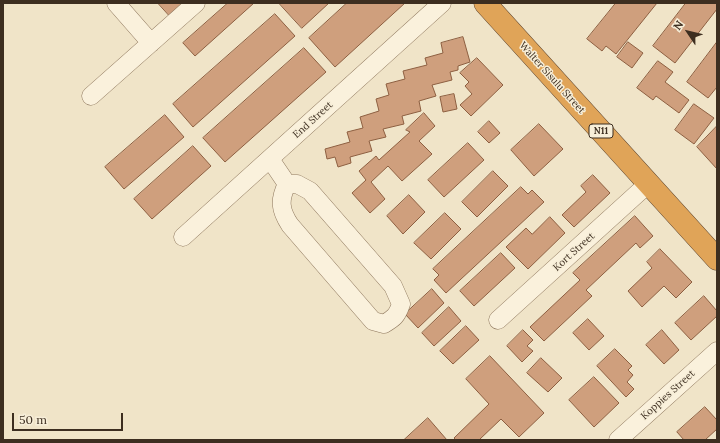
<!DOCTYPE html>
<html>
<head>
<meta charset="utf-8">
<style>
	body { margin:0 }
	#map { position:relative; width:720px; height:443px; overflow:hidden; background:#f0e4c8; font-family:Lora,serif }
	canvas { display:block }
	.frame { position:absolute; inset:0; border:4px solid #3d2e20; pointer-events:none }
	.north { position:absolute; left:668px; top:12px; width:40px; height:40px; -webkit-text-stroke:3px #f7eed8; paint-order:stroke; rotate:305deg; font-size:11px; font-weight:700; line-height:16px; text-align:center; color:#3d2e20 }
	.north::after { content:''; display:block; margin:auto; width:14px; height:18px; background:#3d2e20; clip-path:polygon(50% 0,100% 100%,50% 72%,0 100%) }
	.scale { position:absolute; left:12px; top:413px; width:111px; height:18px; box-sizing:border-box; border:2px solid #3d2e20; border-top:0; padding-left:5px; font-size:12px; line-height:14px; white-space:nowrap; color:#3d2e20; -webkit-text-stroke:3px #f7eed8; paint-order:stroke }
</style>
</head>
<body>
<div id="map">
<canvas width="720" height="443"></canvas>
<div class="frame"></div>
<div class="north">N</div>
<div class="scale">50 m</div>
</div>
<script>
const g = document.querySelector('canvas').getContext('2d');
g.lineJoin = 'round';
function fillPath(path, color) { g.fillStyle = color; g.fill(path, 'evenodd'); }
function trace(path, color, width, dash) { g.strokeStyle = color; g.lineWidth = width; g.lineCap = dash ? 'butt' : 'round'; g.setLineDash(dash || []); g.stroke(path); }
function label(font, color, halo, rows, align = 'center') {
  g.font = font + ' Lora,serif'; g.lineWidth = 3; g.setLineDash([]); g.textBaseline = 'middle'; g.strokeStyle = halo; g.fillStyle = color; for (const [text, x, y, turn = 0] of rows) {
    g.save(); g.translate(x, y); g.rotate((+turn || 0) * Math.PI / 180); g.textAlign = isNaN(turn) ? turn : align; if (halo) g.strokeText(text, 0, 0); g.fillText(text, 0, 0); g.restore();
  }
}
const building = new Path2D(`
	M158,3h25l-14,12z
	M228,3h26l-59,53 -12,-13z
	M279,3h50l-27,25z
	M347,3h58l-70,64 -26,-29z
	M616,3h41l-41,51 -10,-8 -4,5 -15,-12z
	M686,3h31v6l-42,54 -22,-17z
	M275,14l20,22 -102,91 -20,-23z
	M463,37l7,25 -12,4v4l-8,2 2,8 -20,5 4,11 -17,5 2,10 -19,5 2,8 -21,5 3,8 -17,4 3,10 -22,6 1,6 -13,4 -3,-10 -8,2 -2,-10 25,-7 -3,-10 16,-4 -3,-11 19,-6 -3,-12 13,-4 -3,-11 19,-5 -2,-8 24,-6 -2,-7 18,-5 -2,-10z
	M628,42l15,11 -11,15 -15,-11z
	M717,42v45l-9,11 -21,-16z
	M304,48l22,24 -101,90 -22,-24z
	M477,58l26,27 -32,31 -11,-11 12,-11 -7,-8 4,-4 -9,-9z
	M658,61l15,11 -8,10 24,18 -10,13 -23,-17 -3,4 -16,-12z
	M454,94l3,15 -14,3 -3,-15z
	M694,104l20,14 -20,26 -19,-14z
	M424,113l11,13 -16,15 13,13 -30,27 -14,-15 -17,16 14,17 -15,14 -18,-20 14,-13 -7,-9 17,-15 3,4 31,-28 -4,-2z
	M165,115l19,22 -60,52 -19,-22z
	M489,121l11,12 -11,10 -11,-11z
	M539,124l24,25 -29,27 -23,-26z
	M717,126v43l-20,-22z
	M468,143l16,17 -40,37 -16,-17z
	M193,146l18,20 -59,53 -18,-20z
	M493,171l15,15 -31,31 -15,-15z
	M593,175l17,18 -36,34 -12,-12 24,-23 -5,-6z
	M521,187l7,7 4,-4 12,12 -98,91 -12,-13 5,-5 -6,-6z
	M409,195l16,17 -22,22 -16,-18z
	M445,213l16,16 -30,30 -17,-16z
	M635,216l18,20 -13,12 -4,-5 -50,47 6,6 -48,45 -14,-14 50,-47 -7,-7z
	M550,217l15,16 -37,36 -22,-22 20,-19 6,6z
	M660,249l32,33 -16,16 -12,-12 -22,21 -14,-16 24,-23 -5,-6z
	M501,253l14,15 -41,38 -14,-15z
	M432,289l12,14 -26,25 -13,-14z
	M704,296l13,15v5l-26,24 -16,-17z
	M449,307l12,14 -27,25 -12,-13z
	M588,319l16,17 -15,14 -16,-17z
	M466,326l13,14 -26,24 -13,-13z
	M523,330l10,10 -6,6 6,5 -11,11 -15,-16z
	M662,330l17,20 -15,14 -18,-19z
	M615,349l17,17 -4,4 5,5 -6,7 7,7 -8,8 -29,-31z
	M490,356l54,57 -25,24 -18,-18 -22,21h-23l-2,-2 35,-34 -23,-25z
	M541,358l21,20 -14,14 -21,-19z
	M594,377l25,26 -25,24 -25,-27z
	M705,407l12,13v9l-12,11h-21l-7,-8z
	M428,418l19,22h-43z`);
const minor = new Path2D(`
	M116,3l35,40
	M91,96l105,-93
	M270,159l17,25h10l13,7 83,95 8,18c-4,12 -7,14 -17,20l-11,-3 -83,-96c-10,-15 -11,-25 -3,-41
	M183,237l259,-234
	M498,320l151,-137
	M618,440l99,-89`);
const highway = new Path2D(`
	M485,3l232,256`);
const shields = [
	[601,131,24]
];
const shieldNames = [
	["N11",601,131]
];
const streetNames = [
	["Walter Sisulu Street",552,78,48],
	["End Street",313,120,-42],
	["Kort Street",574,252,-42],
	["Koppies Street",668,395,-42]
];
fillPath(building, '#cf9f7d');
trace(building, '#8d5f41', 1);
trace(minor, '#8d765c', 19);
trace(highway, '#5b4430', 23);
trace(minor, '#faf1dc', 18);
trace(highway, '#e0a458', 22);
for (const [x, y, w] of shields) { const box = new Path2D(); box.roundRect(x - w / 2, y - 7, w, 14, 3); g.fillStyle = '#f7eed8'; g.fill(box); trace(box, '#3d2e20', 1); }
label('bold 9px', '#3d2e20', null, shieldNames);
label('10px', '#3d2e20', '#f7eed8', streetNames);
</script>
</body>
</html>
